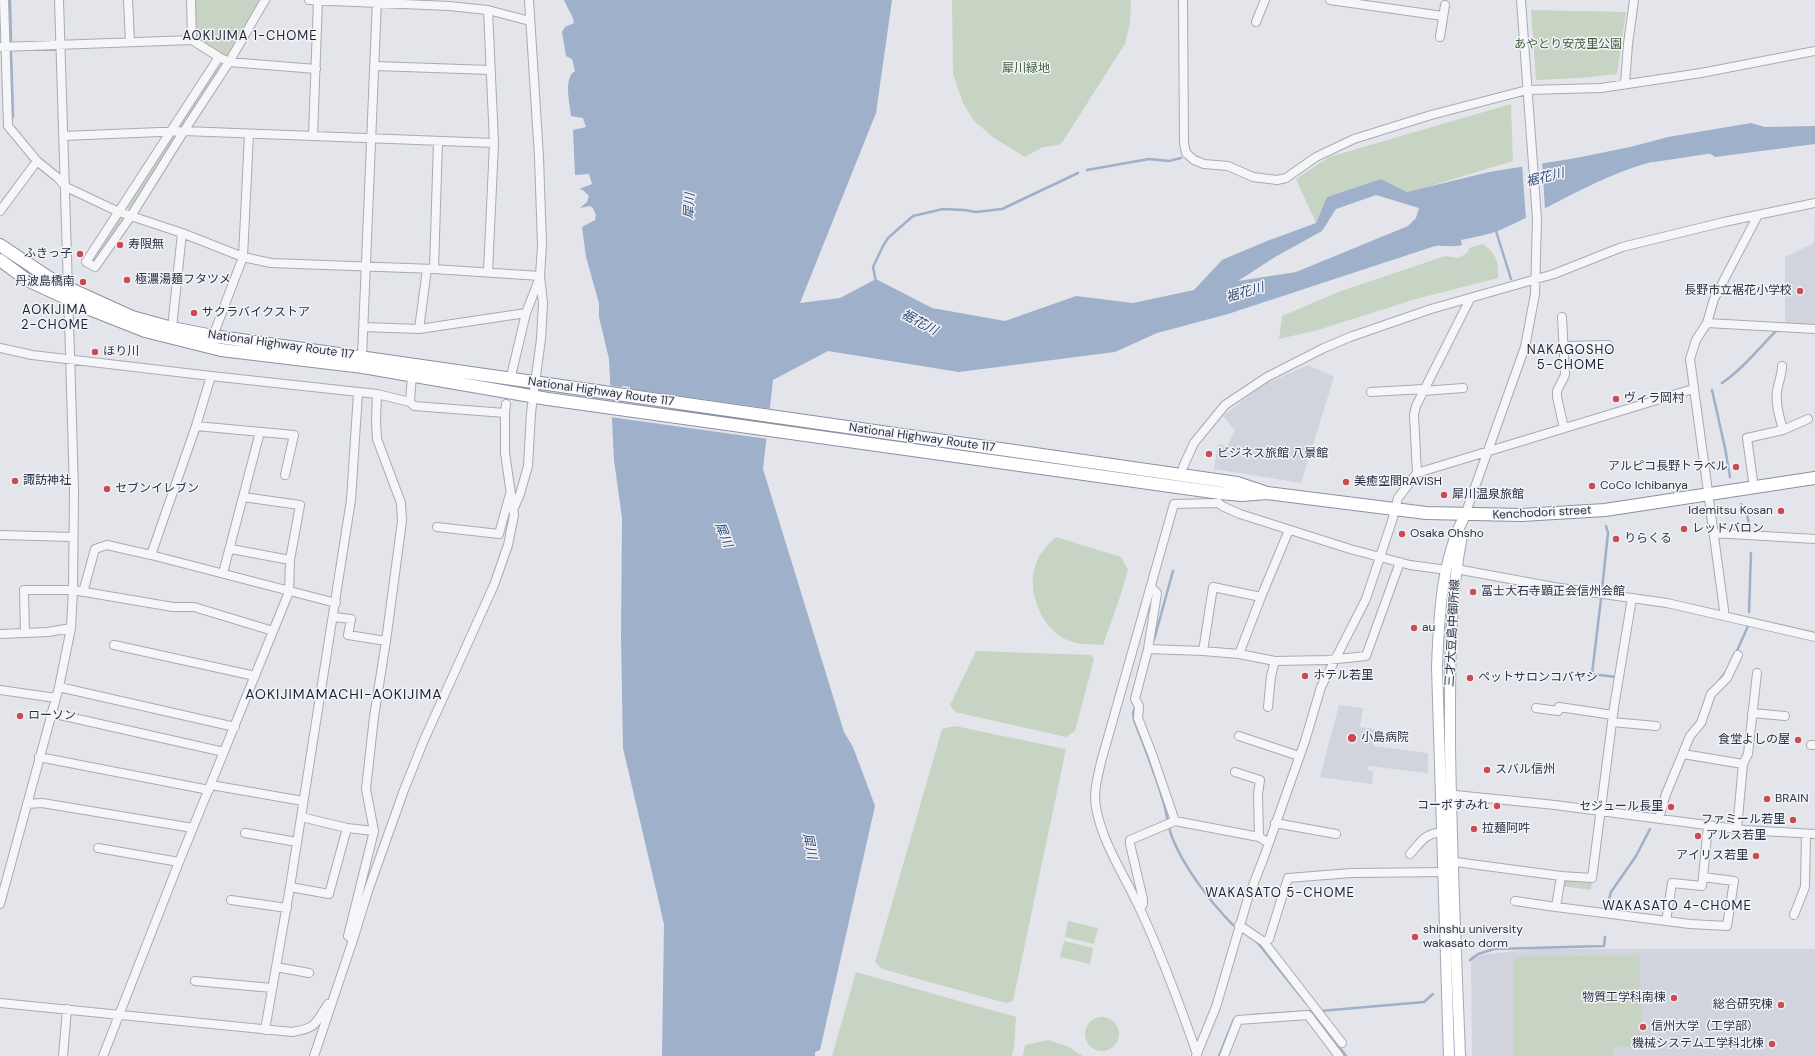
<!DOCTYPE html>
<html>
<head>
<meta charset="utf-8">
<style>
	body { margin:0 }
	canvas { display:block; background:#e3e5eb }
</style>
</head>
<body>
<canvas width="1815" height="1056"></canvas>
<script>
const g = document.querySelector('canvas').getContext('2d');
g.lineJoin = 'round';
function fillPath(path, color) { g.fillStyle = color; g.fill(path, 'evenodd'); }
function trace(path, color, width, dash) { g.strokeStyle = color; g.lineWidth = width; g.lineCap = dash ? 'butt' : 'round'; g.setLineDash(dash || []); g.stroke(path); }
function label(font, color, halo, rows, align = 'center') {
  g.font = font + ' "DM Sans","Noto Sans JP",sans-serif'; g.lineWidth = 3; g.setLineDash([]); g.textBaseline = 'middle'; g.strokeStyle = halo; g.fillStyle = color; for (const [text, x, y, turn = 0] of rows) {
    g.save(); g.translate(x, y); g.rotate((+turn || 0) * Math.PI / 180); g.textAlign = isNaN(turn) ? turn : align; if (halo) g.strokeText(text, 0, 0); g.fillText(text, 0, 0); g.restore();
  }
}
const built = new Path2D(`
	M1815,211v115l-30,-1v-68l29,-14z
	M1308,365l26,12 -33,106 -87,-14 4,-25 9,2 8,-16 -12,-14 40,-31z
	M1339,705l24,3 -3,19 15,2 -2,17 55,7v20l-60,-7v4l5,1 -1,13 -52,-7z
	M1534,949h281v107h-343l-1,-100z`);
const green = new Path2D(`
	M193,0h66l-32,58 -35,-20z
	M952,0h179l-1,23 -5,21 -62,97 -5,4 -15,2 -18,10 -31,-19 -20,-17 -11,-18 -10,-29z
	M1531,10l95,2 -9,62 -36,4 -45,2z
	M218,63l3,1 2,2 -38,61h-4l-2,-2z
	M1511,104l2,57 -86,26 -20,5 -26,-13 -54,18 -11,26 -20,-44 33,-22z
	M171,137h4l1,3 -42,66 -5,3 -2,-1v-3z
	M121,216l2,1 1,3 -30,42 -2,-1v-3l25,-39z
	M1482,244c14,8 17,18 16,34l-82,21 -98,31 -39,9 3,-23 59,-25 104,-35 14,2 9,-6 1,-4z
	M1056,537l65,20 7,13 -8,27 -17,48c-9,-1 -19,0 -27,-2 -31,-7 -48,-45 -42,-73 3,-14 12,-24 22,-33z
	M976,651l115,4 3,4 -19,72 -9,6 -111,-25 -5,-7z
	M955,726l111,23 -53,252 -7,2 -124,-34 -7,-7 67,-233z
	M1563,879l29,2 -1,9 -29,-4z
	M1068,921l30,7 -4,16 -29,-7z
	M1064,941l29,7 -3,16 -30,-7z
	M1639,955l4,92h-30v9h-99v-99z
	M856,972l160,45 -2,30 -2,9h-180z
	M1085 1034a17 17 0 1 1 34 0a17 17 0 1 1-34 0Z
	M1048,1040l19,6 16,10h-60l2,-11z`);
const water = new Path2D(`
	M564,0h328l-16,113 -76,190 40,-5 36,-19 56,29 73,13 71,-25 57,7 61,-13 28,-30 45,-19 49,-18 11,-26 54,-18 26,13 82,-20 87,-14 54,-11 38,-10 83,-14 14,4 50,-1v18l-100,13c-14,-11 -28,-7 -45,-5l-5,7c-58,11 -111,48 -165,71 -12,5 -26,7 -39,10l1,5c-10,3 -20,-1 -30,2l-204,67 -71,19 -42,19 -156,20 -131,-21 -55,29 -10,89 81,263 9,15 22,59 -55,244 -5,2v4h-153l2,-132 -41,-176 -2,-111 1,-119 -8,-58 -5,-101 -10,-42v-14l-13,-46 -4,-30 13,-7 1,-5 -3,-7 -3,-2 -10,2 7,-6 2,-6 -6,-6 -4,-1 13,-5 -3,-10 -14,1 -2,-45 13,-3 -3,-9 -12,-2c-1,-12 -8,-38 4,-45l-3,-12 -6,-3 -4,-24 3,-5 9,-4c-1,-8 -7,-15 -10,-23zM1376,195l43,13 -3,10 -8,8 -112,46 -58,9 37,-24 47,-26 14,-22z`);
const pier = new Path2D(`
	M1542,161l3,48 -19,10 -4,-55z
	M608,385l13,2 2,-1 7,1v2l142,20 -4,30 -158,-22z`);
const stream = new Path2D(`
	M10,0l1,41
	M11,52l2,64 -2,3
	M1087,170l62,-11 20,2 12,-3
	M1496,231l15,48
	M876,282l-3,-15 10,-21 5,-8 25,-22 30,-7 21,1 12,2 26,-3 76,-36
	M1722,383c20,-13 37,-35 54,-52
	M1712,390l13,58 5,29
	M1741,504l6,10 4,20
	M1602,589l6,-56 -2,-7
	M1601,599l-9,75 24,3
	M1749,612l2,-59
	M1154,640l19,-69
	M1736,653l12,-27
	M1719,681l8,-11
	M1136,705l-3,8 1,7c11,28 22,56 30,84 3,11 4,23 8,33 11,29 39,66 61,88
	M1606,909l5,-17 25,-36 14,-27
	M1257,942l50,62
	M1470,960l8,-6 16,-5 110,-3 1,-9
	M1320,1011l104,-9 9,-8
	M1252,1015l63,-4
	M1323,1025l23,31
	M1219,1056l15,-37`);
const river = new Path2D(`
	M1653,155l60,-9`);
const minor = new Path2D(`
	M4,0l4,126 29,35 21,17 8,9 53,25 63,21 61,24 28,6 163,6 106,7
	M128,0l2,42
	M191,0l1,40
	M309,0l140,6 39,4 42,11
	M1183,0l1,143 2,10 8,7 10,4 24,2 25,11 24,3 9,-2 30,-21 38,-18 77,-24 96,-25 74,-2 100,-15 114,-22
	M1330,0l113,16
	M1256,22l9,-22
	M1440,37l5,-32
	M1,47l191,-7 27,17 10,5 87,7
	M219,57l-133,205 9,5 36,-51 53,-85 45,-69 36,-62
	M375,66l115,4
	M1625,83l3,-39 6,-44
	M63,136l121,-5 310,12
	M313,136l5,-136
	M0,211l37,-50
	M434,269l4,-128
	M488,272l6,-129 -6,-133
	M1562,317l3,58 -8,16v6l7,31
	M1707,323l108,6
	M364,327l55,2 107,-16
	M172,328l10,-95
	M419,329l8,-60
	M213,336l30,-79 6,-123
	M1565,346l43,-1
	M0,348l32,7 179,21 166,18 33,8
	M362,357l15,-357
	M512,372l14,-59 14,-36
	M412,375l-2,27 4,4 91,7 1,-9
	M1423,391l40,-3
	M1371,392l53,-3
	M196,426l98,9 -9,40
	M1783,430l25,-11
	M1183,467l11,-24 31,-38 42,-28 57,-29 26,-11 81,-28 123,-35 68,-27 102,-25 91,-19
	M1417,473l-3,-58 2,-9 54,-107
	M1754,488l-7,-50 36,-8c-3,-12 -8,-26 -6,-38 1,-9 5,-17 5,-26
	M514,508l6,-14 8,-28 3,-53 10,-74 2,-36 -3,-27 2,-31 -3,-88 -10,-157
	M1465,515l60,-168 10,-53 2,-75 -16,-219
	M437,527l62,7 11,-40
	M1713,533l102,6
	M0,535l73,2
	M231,549l59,11
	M151,555l45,-129 15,-50
	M1456,569l98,18 113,16 148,34
	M223,573l37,-141
	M1151,587l6,6 -9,56 -13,50 4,7 -1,12 14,36 23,67
	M83,592l12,-43 12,-4 44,10 185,48
	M1724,615v-5l-34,-251 6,-19 11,-17 7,-24 44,-84
	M334,617l17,2 -3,16 38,6
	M25,633l-1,-43h49l100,17h21l79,24
	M0,634l48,-2 23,-4
	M114,645l141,31
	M1148,649l55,2 36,3 36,7 53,-1 38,-4 34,-94
	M1203,651l10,-64 48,10
	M1239,654l22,-57 28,-67
	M59,687l176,40
	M0,690l56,8
	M1268,707l3,-31 4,-15
	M1536,708l22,3 1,-4 54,8
	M51,713l173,39
	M1752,713l33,3
	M1612,722l44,4
	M1239,736l60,20
	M1811,745h4
	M1683,754l60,10
	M39,757l170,33
	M1235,772l25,8 -2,14 1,43
	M211,785l92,16
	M1445,794l110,11 189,25 71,4
	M27,804l15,-1 151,25
	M301,817l46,11 27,3
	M1659,818l7,-24 24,-58 11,-13 10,-29 16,-16 11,-23
	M1275,823l61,11
	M1737,829l6,-65 5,-10 9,-81
	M245,833l52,9
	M98,848l81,14
	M1410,854c10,-11 16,-22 31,-21
	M1448,861l113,15 31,2 22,-171 18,-109
	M1561,876l-5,31 134,17 37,2 7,-45 -31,-4 5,-51
	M290,887l39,7 18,-66
	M231,900l56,8
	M1515,901l41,6
	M0,904l59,-217 12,-59 2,-38 1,-99 -4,-138 -11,-353
	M1140,909l3,-5v-5l-13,-55v-4l45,-19 84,16 10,6
	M1794,915l11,-28 1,-53
	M1666,921l6,-38 30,3 1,-9
	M1239,925l25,17 5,-3 19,-61 63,-5 97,-1
	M353,940l-5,-4 26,-105 -8,-42 8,-72 12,-76 16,-120 -1,-18 -24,-64 -1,-18 1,-27
	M1264,942l78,101
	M276,967l33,6
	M195,981l77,7
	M0,1003l292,29c25,-4 23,-8 36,-28
	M265,1030l25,-143 61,-387 7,-107
	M1197,1054c-17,-49 -35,-98 -57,-145 -15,-33 -38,-66 -44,-102 -3,-15 2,-31 5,-45l73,-258 45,-1 3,3 18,8 110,35 60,16 37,5
	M63,1056l4,-47
	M103,1056l76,-194 110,-270 1,-32 10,-55 -57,-8
	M314,1056l39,-116 15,-49 36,-101 20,-50 70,-155 14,-40 6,-30 -9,-62v-40
	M1196,1056l20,-49 32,-109 16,-41 41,-116 16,-54 45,-88 26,-78 6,-23 19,-25 276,-84
	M1224,1056l14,-36 70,-5 31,41`);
const major = new Path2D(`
	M1449,1056l-12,-389c2,-51 4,-106 28,-152
	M1460,1056c-4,-105 -9,-210 -10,-315 0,-69 -1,-138 12,-206`);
const highway = new Path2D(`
	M0,245l57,38 75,34 40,11 41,8 202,29 822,118 27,9
	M0,260l27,20 65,30 53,21 76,19 142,17 185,32 672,94 22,2 25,-2 159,20 96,2 83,-5 210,-32`);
const markers = [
	[120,245,4,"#cc4b52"],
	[80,254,4,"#cc4b52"],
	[127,280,4,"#cc4b52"],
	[83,282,4,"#cc4b52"],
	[1800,291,4,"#cc4b52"],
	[194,313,4,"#cc4b52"],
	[95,352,4,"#cc4b52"],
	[1616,399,4,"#cc4b52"],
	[1209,454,4,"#cc4b52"],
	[1736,467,4,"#cc4b52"],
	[15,481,4,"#cc4b52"],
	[1346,482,4,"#cc4b52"],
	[1592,486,4,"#cc4b52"],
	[107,489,4,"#cc4b52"],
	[1444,495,4,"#cc4b52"],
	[1781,511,4,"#cc4b52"],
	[1684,529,4,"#cc4b52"],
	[1402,534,4,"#cc4b52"],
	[1616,539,4,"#cc4b52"],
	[1473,592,4,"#cc4b52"],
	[1414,628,4,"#cc4b52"],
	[1305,676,4,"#cc4b52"],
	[1470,678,4,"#cc4b52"],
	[20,716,4,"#cc4b52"],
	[1352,738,5,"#cc4b52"],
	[1798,740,4,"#cc4b52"],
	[1487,770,4,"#cc4b52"],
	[1767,799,4,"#cc4b52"],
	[1497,806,4,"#cc4b52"],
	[1671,807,4,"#cc4b52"],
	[1793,820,4,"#cc4b52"],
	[1474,829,4,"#cc4b52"],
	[1698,836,4,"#cc4b52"],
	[1756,856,4,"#cc4b52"],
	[1415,937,4,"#cc4b52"],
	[1674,998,4,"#cc4b52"],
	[1781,1005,4,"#cc4b52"],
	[1643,1027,4,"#cc4b52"],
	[1772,1044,4,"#cc4b52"]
];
const parkNames = [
	["あやとり安茂里公園",1568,45],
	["犀川緑地",1026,69]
];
const poiNames = [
	["寿限無",128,245],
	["ふきっ子",72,254,"right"],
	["極濃湯麺フタツメ",135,280],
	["丹波島橋南",75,282,"right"],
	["長野市立裾花小学校",1792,291,"right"],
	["サクラバイクストア",202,313],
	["ほり川",103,352],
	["ヴィラ岡村",1624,399],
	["ビジネス旅館 八景館",1217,454],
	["アルピコ長野トラベル",1728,467,"right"],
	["諏訪神社",23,481],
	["美癒空間RAVISH",1354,482],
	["CoCo Ichibanya",1600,486],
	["セブンイレブン",115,489],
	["犀川温泉旅館",1452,495],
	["Idemitsu Kosan",1773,511,"right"],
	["レッドバロン",1692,529],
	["Osaka Ohsho",1410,534],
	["りらくる",1624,539],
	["冨士大石寺顕正会信州会館",1481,592],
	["au",1422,628],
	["ホテル若里",1313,676],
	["ペットサロンコバヤシ",1478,678],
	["ローソン",28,716],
	["小島病院",1361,738],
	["食堂よしの屋",1790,740,"right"],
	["スバル信州",1495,770],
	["BRAIN",1775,799],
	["コーポすみれ",1489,806,"right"],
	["セジュール長里",1663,807,"right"],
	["ファミール若里",1785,820,"right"],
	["拉麺阿吽",1482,829],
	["アルス若里",1706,836],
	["アイリス若里",1748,856,"right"],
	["shinshu university",1423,930],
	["wakasato dorm",1423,944],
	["物質工学科南棟",1666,998,"right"],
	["総合研究棟",1773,1005,"right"],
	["信州大学（工学部）",1651,1027],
	["機械システム工学科北棟",1764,1044,"right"]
];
const streetNames = [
	["National Highway Route 117",281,345,8],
	["National Highway Route 117",601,392,8],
	["National Highway Route 117",922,438,8],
	["Kenchodori street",1542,513,-3],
	["三才大豆島中御所線",1453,633,-87]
];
const neighbourhoodNames = [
	["AOKIJIMA 1-CHOME",250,37],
	["AOKIJIMA",55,311],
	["2-CHOME",55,326],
	["NAKAGOSHO",1571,351],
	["5-CHOME",1571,366],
	["WAKASATO 5-CHOME",1280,894],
	["WAKASATO 4-CHOME",1677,907]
];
const waterNames = [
	["裾花川",1545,178,-14],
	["犀川",690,206,-87],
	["裾花川",1245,293,-16],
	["裾花川",919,323,28],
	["犀川",723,535,68],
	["犀川",809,846,79]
];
const quarterNames = [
	["AOKIJIMAMACHI-AOKIJIMA",344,695]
];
fillPath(built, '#d1d4dd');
fillPath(green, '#c7d4c4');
fillPath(water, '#9fb0ca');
fillPath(pier, '#e3e5eb');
trace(stream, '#9fb0ca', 2.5);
trace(river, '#9fb0ca', 14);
trace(minor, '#a8abb5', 10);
trace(major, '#a2a8b6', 12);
trace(highway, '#8a91a1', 14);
trace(minor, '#f6f6f9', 8);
trace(major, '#fff', 10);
trace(highway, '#fff', 12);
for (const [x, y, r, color] of markers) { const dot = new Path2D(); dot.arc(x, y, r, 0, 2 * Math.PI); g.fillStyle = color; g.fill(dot); trace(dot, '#f3f4f8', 1.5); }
label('12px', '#3c5e38', '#f3f4f8', parkNames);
label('12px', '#2b3143', '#f3f4f8', poiNames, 'left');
label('12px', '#2b3143', '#f3f4f8', streetNames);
g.letterSpacing = '1px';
label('13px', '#1d2234', '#f3f4f8', neighbourhoodNames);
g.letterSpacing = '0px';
label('italic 13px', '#354c76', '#f3f4f8', waterNames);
g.letterSpacing = '1px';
label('14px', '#1d2234', '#f3f4f8', quarterNames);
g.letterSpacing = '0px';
</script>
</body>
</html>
